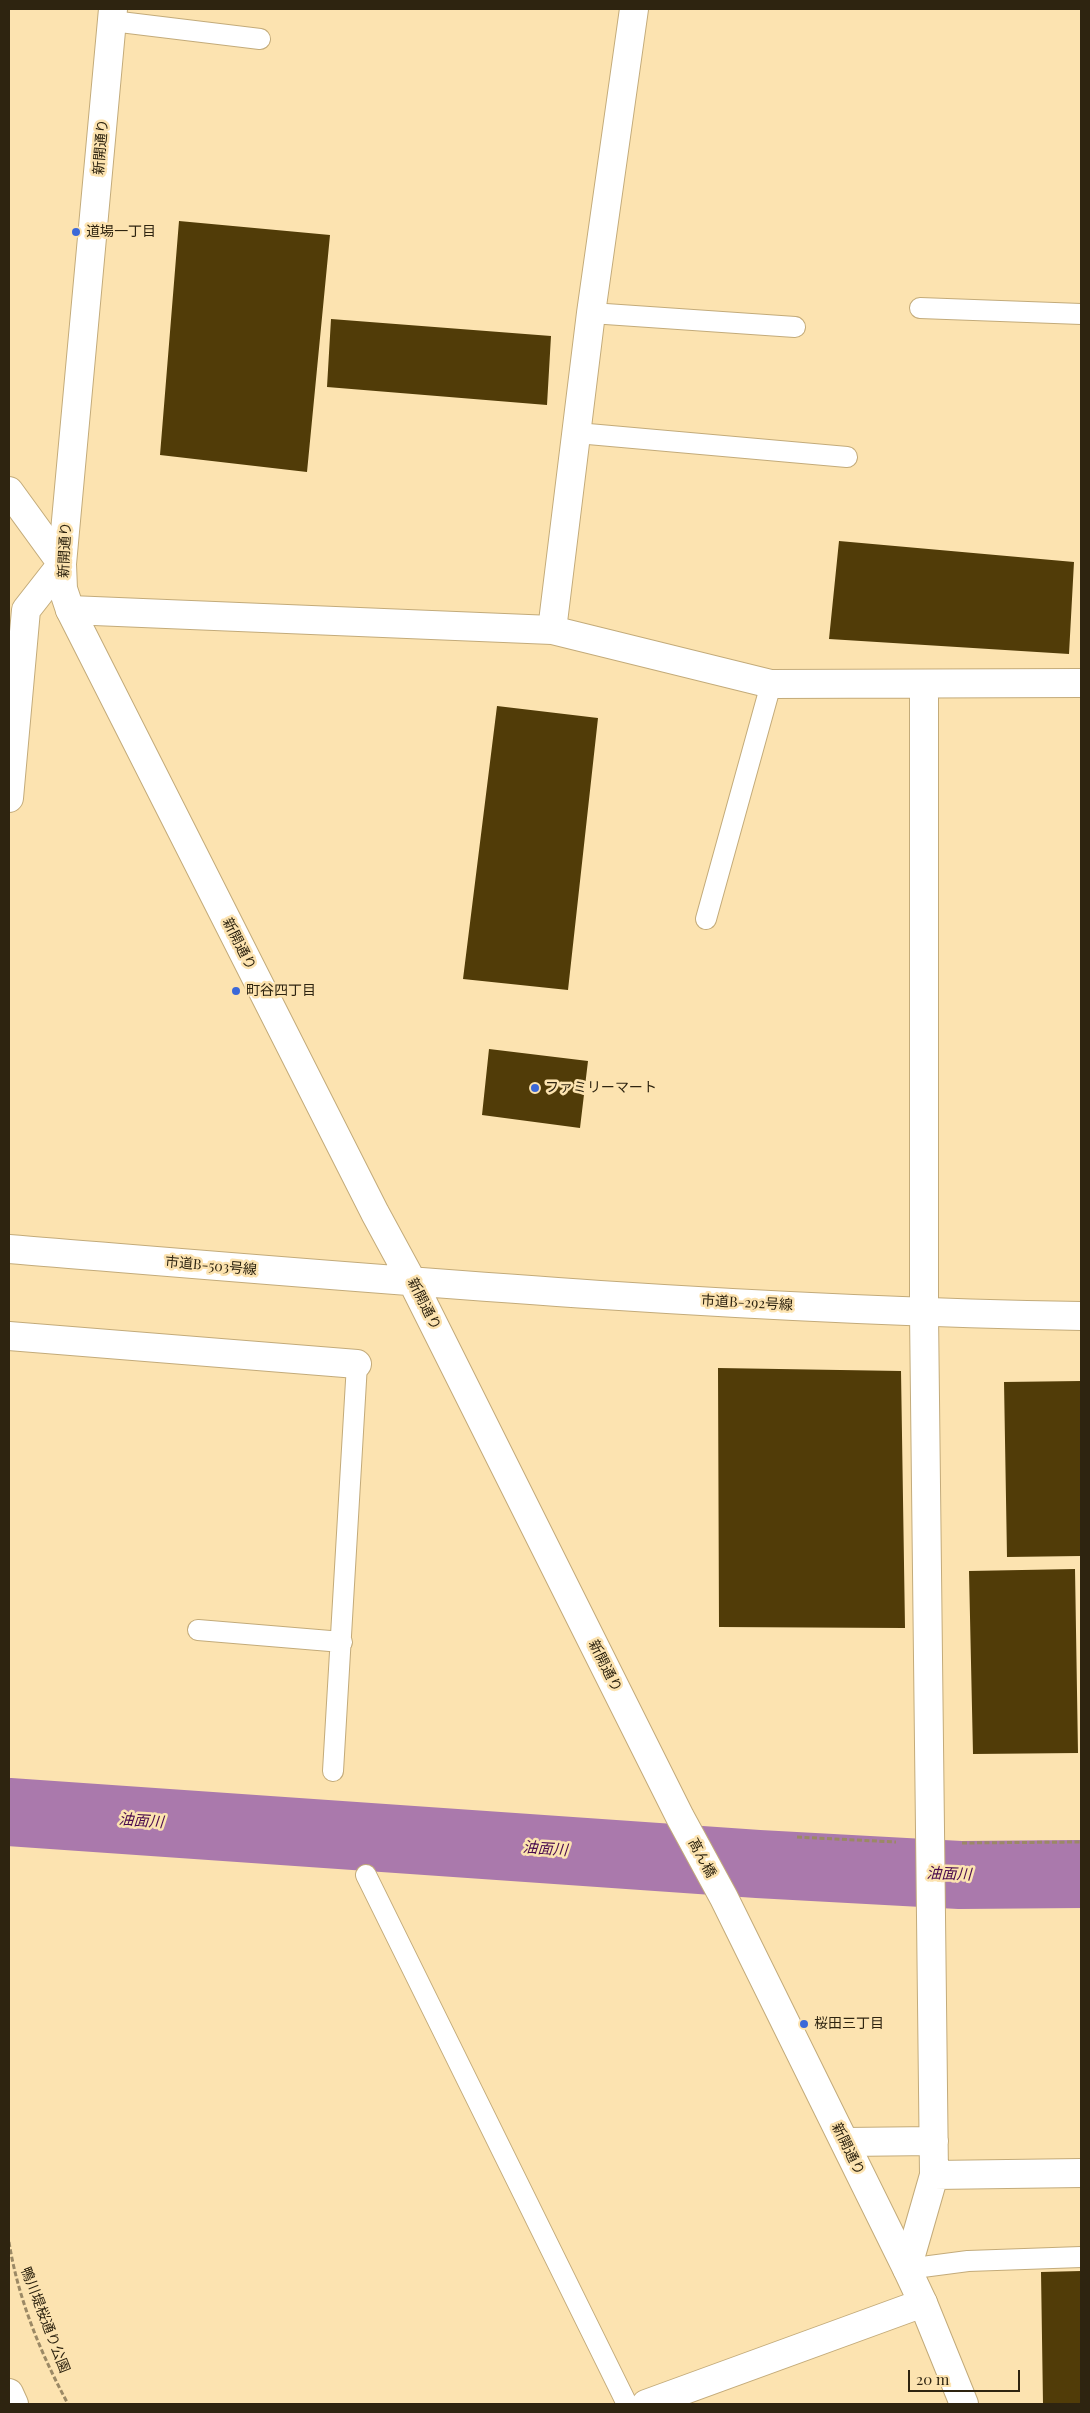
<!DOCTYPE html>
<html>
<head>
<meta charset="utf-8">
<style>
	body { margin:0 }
	#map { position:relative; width:1090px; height:2413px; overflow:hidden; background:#fce3b0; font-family:"Playfair Display",serif }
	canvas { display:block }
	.frame { position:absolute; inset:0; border:10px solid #2e2410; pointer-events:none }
	.scale { position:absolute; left:908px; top:2370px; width:112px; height:22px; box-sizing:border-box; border:2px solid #2e2410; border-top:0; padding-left:6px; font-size:15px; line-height:18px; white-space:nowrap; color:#2e2410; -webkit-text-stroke:4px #fce3b0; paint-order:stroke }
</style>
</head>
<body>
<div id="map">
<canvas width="1090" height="2413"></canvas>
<div class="frame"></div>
<div class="scale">20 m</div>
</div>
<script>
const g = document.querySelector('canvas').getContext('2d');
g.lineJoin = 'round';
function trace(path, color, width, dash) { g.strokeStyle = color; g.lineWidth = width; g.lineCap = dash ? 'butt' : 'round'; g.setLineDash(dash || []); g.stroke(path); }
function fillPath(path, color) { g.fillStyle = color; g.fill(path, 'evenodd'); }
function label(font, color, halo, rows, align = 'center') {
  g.font = font + ' "Playfair Display","Noto Sans JP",serif'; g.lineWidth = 5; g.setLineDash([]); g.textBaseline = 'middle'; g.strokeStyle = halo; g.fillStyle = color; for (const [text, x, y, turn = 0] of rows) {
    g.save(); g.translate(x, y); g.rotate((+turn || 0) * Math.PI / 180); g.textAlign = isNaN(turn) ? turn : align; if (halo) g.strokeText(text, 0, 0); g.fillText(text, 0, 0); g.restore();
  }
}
const river = new Path2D(`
	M9,1812l749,52 202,11 121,-1`);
const building = new Path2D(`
	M179,221l151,14 -23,237 -147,-17z
	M331,319l220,17 -4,69 -220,-18z
	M839,541l235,21 -5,92 -240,-15z
	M497,706l101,12 -30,272 -105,-11z
	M489,1049l99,12 -8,67 -98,-13z
	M718,1368l183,3 4,257 -186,-1z
	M1081,1381v175l-74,1 -3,-175z
	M1075,1569l3,184 -105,1 -4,-183z
	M1081,2271v133h-38l-2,-132z`);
const path = new Path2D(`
	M797,1837l99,5
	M962,1843l119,-1
	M9,2242c9,57 32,112 59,162`);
const lane = new Path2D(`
	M112,21l148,18
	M920,308l161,6
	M591,313l204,14
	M577,433l270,24
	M706,919l65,-235
	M198,1630l144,12
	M333,1771l24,-407
	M366,1875l261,529
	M907,2269l61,-8 113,-4`);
const street = new Path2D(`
	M9,491l53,73 -36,46 -17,188
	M70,610l482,20 219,54 310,-1
	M552,630l39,-317 43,-304
	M9,1336l348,28
	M845,2142l89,-1
	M934,2175l147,-2
	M907,2269l27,-94 -10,-862v-629
	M646,2404l277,-101`);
const secondary = new Path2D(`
	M113,9l-51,555 1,25 7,21 305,603 38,70 267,534 44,81 183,371 16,34 41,101
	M9,1249c357,29 714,61 1072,67
	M9,2393l5,11`);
const markers = [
	[76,232,5,"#3b68d8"],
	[236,991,5,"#3b68d8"],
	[535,1088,5,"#3b68d8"],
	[804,2024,5,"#3b68d8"]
];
const streetNames = [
	["新開通り",101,147,-85],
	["新開通り",65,550,-87],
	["新開通り",239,944,63],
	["市道B-503号線",211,1266,5],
	["市道B-292号線",747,1303,3],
	["新開通り",424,1304,63],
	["新開通り",605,1666,63],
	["髙ん橋",702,1858,62],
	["新開通り",848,2149,64],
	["鴨川堤桜通り公園",45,2320,69]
];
const poiNames = [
	["道場一丁目",86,232],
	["町谷四丁目",246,991],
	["ファミリーマート",545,1088],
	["桜田三丁目",814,2024]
];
const waterNames = [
	["油面川",141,1821,4],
	["油面川",545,1849,4],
	["油面川",949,1874,2]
];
trace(river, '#aa79ac', 68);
fillPath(building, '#513c08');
trace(lane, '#c3ab7a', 22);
trace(street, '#c3ab7a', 30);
trace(secondary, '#c3ab7a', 30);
trace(path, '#9b8965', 3, [5, 2.5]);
trace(lane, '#fff', 20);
trace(street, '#fff', 28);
trace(secondary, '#fff', 28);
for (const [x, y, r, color] of markers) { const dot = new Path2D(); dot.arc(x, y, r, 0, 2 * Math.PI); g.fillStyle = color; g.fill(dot); trace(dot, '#fce3b0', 2); }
label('14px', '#2e2410', '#fce3b0', streetNames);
label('14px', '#2e2410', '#fce3b0', poiNames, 'left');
label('italic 15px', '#490a4d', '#fce3b0', waterNames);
</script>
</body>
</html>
